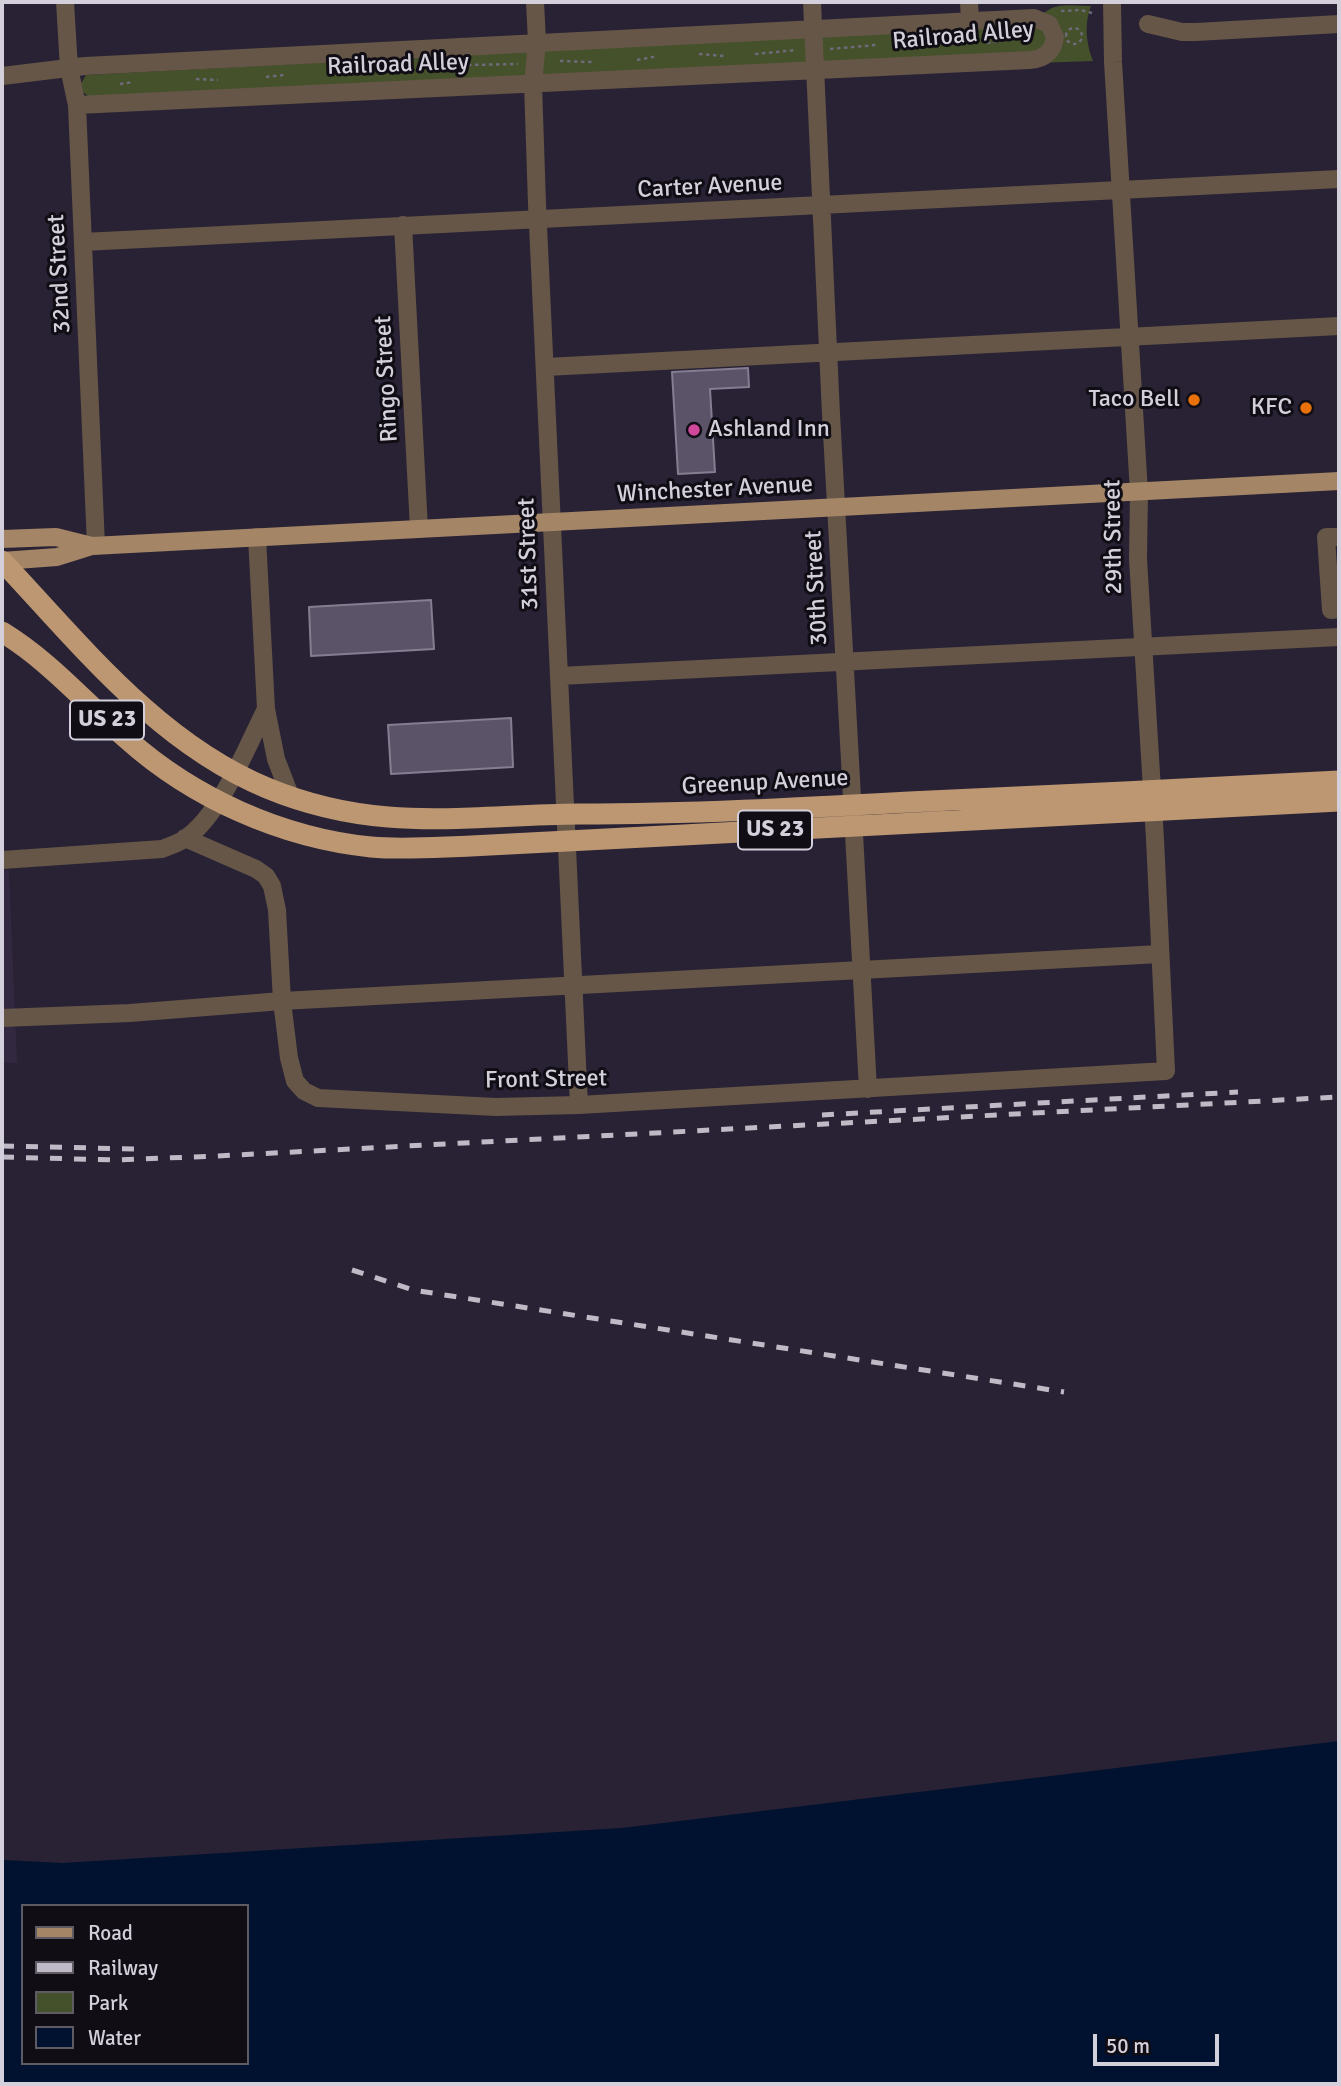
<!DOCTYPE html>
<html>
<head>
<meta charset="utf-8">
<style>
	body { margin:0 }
	#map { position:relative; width:1341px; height:2086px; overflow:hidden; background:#282234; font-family:Signika,sans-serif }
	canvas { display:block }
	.frame { position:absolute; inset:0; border:4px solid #d4d0db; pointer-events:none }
	.legend { position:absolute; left:21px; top:1904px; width:228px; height:161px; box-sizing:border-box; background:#100d15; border:2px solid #5e5b64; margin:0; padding:9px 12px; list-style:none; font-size:21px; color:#d4d0db }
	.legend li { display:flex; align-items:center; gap:14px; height:35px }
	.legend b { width:35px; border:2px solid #5e5b64 }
	.scale { position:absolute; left:1093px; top:2034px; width:126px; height:32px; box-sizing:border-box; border:4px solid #d4d0db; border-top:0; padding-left:9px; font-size:21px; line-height:24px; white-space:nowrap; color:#d4d0db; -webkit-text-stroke:5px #100d15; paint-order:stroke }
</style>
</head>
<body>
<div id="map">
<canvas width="1341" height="2086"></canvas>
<div class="frame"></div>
<ul class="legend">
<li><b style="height:9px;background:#a48566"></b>Road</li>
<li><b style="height:9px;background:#bfbac6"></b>Railway</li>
<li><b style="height:19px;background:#44512a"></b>Park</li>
<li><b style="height:19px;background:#00122f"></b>Water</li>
</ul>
<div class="scale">50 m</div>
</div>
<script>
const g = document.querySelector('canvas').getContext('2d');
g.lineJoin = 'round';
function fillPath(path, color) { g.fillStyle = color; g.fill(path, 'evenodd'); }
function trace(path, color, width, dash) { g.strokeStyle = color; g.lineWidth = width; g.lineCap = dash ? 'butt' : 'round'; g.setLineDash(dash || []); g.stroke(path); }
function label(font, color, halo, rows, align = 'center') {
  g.font = font + ' Signika,sans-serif'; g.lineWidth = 6; g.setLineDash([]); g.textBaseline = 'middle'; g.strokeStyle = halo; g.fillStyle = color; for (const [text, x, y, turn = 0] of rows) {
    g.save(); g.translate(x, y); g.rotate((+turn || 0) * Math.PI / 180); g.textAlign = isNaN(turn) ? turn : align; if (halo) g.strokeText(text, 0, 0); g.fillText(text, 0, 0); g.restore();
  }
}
const built = new Path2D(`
	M2,870h7l8,193 -15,-1z`);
const green = new Path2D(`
	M1091,6c-7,17 -5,38 2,55l-1004,36 -8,-7 -1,-5 6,-10 948,-50c17,-25 30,-19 57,-19z`);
const water = new Path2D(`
	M1339,1741v343h-1337v-224l61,3 559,-35zM23,1906h224v157h-224z`);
const building = new Path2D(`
	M748,368l1,19 -39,2 5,83 -37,2 -6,-102z
	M431,600l3,49 -123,7 -2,-49z
	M511,718l2,49 -122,7 -3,-49z`);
const path = new Path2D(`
	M1061,11l20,-1 11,3
	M1066 36a8 8 0 1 1 16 0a8 8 0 1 1-16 0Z
	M928,42l28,3
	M987,43l41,-6
	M830,49l46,-4
	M699,54l25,2
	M755,54l42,-4
	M637,60l21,-4
	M560,61l32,1
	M468,65l50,-1
	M402,71l28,-4
	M336,72l21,1
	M266,77l18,-2
	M196,79l22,1
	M120,84l14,-2`);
const minor = new Path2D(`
	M65,2l4,66 8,37 19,441
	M535,2l2,40 -4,42 4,120 42,901
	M812,2l19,412 37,675
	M969,2l1,19
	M1148,24l34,8h14l143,-8
	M2,76l83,-10 949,-48 15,6 6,13c-2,15 -11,22 -25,23l-953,45
	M403,225l16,304
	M83,242l1256,-63
	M546,367l793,-41
	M257,537l9,172 10,50 15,39
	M1339,537h-13l5,73 8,-1
	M559,676l780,-39
	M185,838l71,31 10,7 6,10 5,24 5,91 7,57 6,23 9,10 14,7 178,9 83,-2 587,-34 -11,-232 -17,-280 1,-67 -26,-430 -1,-60
	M2,860l160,-11c8,-3 17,-6 24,-11 35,-24 61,-92 80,-129
	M2,1018l128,-5 152,-12 878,-47`);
const major = new Path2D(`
	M2,539l54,-2 36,9
	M2,561l55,-4 35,-11 1247,-65`);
const highway = new Path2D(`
	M2,561c79,84 156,182 265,227 111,46 198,27 312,26 110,0 220,-6 330,-12 143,-6 287,-14 430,-21
	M2,632c49,30 82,70 125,107 66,59 155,99 244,108 33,3 67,0 100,-1l868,-45`);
const rail = new Path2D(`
	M822,1115l416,-23
	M2,1146l135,3
	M2,1157l114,3 101,-4 1122,-59
	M352,1270l61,20 651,102`);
const markers = [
	[1194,400,7,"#e8710a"],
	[1306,408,7,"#e8710a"],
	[694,430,7,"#d1479c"]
];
const shields = [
	[107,720,74],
	[775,830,74]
];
const shieldNames = [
	["US 23",107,720],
	["US 23",775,830]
];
const streetNames = [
	["Railroad Alley",963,36,-5],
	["Railroad Alley",398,65,-2],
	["Carter Avenue",710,187,-3],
	["32nd Street",60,274,-93],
	["Ringo Street",387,379,-93],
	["Winchester Avenue",715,490,-3],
	["29th Street",1114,537,-91],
	["31st Street",529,554,-92],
	["30th Street",817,588,-93],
	["Greenup Avenue",765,783,-3],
	["Front Street",546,1080,-1]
];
const poiNames = [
	["Taco Bell",1180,400],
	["KFC",1292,408],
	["Ashland Inn",708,430,"left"]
];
fillPath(built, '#322941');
fillPath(green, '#44512a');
fillPath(water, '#00122f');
fillPath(building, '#5b5468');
trace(building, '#857e93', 2);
trace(path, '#6f6a79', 2.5, [3.5, 3.5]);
trace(minor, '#655647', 18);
trace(major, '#a48566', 18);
trace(highway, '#bc9772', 21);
trace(rail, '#bfbac6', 5, [12, 12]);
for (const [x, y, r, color] of markers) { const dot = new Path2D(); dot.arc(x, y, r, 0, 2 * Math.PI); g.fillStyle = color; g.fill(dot); trace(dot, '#100d15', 2.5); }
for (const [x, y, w] of shields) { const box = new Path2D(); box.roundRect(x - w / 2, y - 19.5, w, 39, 5); g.fillStyle = '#100d15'; g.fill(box); trace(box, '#d4d0db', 2); }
label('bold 23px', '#d4d0db', null, shieldNames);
label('24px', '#d4d0db', '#100d15', streetNames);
label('24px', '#d4d0db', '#100d15', poiNames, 'right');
</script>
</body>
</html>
